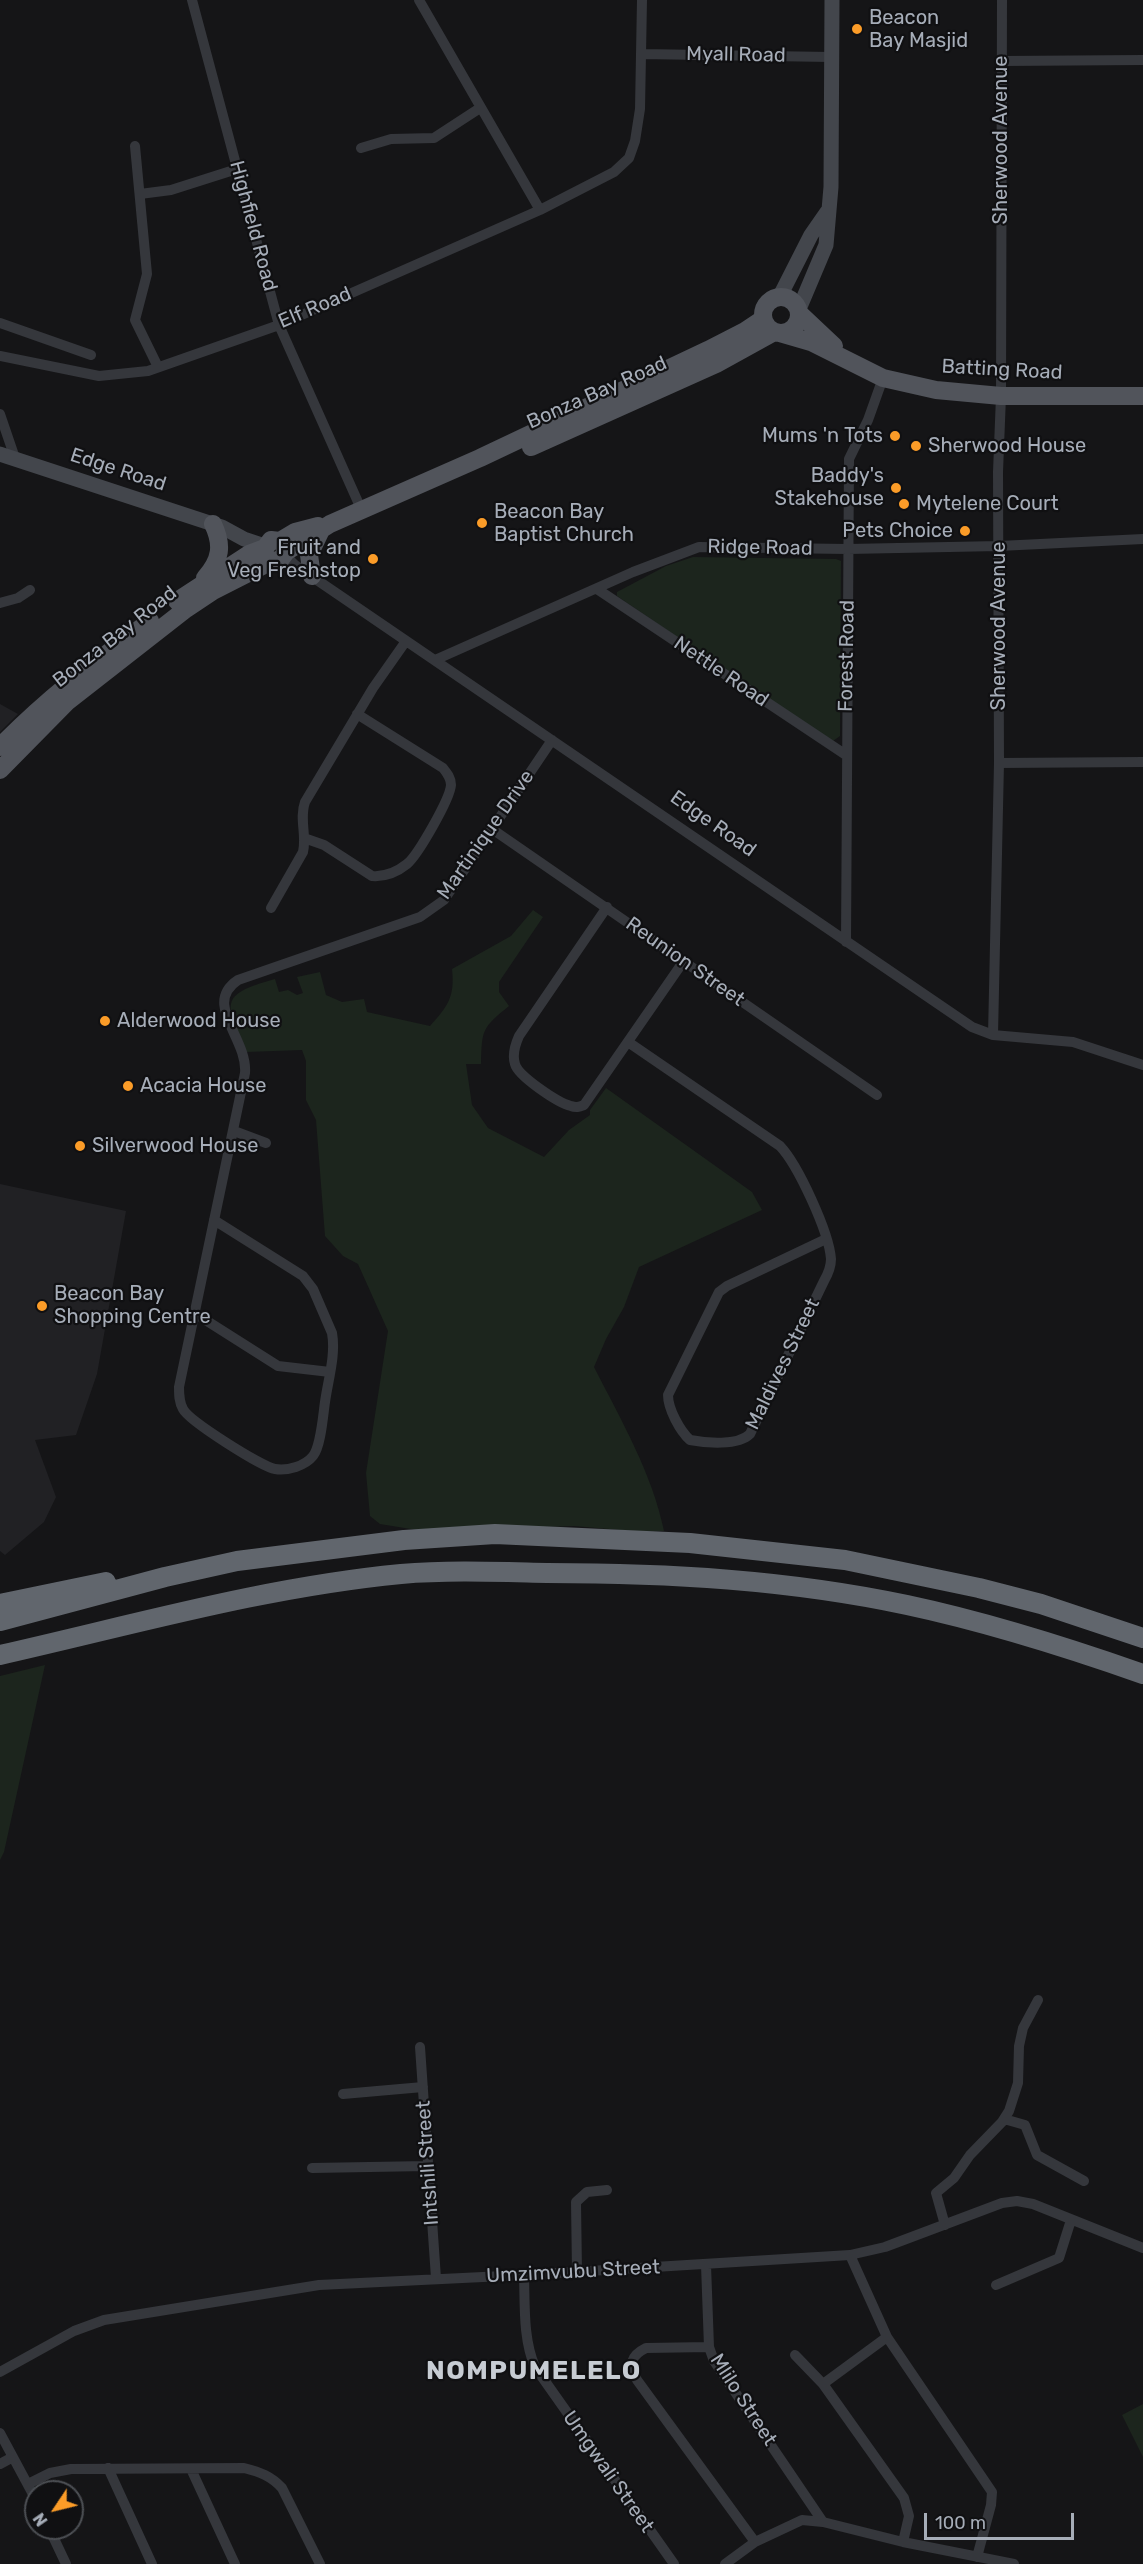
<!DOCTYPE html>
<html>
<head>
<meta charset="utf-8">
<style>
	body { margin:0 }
	#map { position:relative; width:1143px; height:2564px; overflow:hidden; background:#151517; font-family:Rubik,sans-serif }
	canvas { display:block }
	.north { position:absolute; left:24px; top:2480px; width:60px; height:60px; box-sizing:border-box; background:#101012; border:2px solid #4c4f54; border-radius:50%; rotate:235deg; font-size:16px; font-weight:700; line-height:24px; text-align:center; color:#a6adb8 }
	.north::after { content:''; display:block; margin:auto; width:21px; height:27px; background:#fb9c28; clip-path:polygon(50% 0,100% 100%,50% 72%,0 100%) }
	.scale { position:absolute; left:924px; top:2513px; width:150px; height:27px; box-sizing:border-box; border:3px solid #a6adb8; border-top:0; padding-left:8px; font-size:18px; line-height:21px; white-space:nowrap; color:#a6adb8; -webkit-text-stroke:4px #101012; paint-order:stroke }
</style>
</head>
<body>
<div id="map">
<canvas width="1143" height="2564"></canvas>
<div class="north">N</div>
<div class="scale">100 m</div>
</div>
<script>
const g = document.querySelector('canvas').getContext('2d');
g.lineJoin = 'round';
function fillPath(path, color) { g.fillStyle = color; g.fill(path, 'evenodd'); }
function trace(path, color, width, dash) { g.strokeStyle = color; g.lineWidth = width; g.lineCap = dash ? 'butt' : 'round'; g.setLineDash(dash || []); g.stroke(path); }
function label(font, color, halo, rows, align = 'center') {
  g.font = font + ' Rubik,sans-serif'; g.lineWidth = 4.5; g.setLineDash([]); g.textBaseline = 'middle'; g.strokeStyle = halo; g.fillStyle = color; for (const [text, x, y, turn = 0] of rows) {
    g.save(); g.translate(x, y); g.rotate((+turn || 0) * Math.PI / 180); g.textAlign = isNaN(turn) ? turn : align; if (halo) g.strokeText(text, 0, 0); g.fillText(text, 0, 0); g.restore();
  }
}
const built = new Path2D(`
	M0,704l18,10 -18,18z
	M0,1184l126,27 -29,163 -21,61 -41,5 21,57 -12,25 -39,33 -5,-4z`);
const green = new Path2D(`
	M693,557l143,2 5,2 -1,175 -7,5 -9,-4 -207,-141v-4l49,-26z
	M533,910l10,7 -44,65v10l10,14c-27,22 -27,23 -28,58h-15l6,41 16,23 56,29 25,-27 21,-15v-5l16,-22 146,104 10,18 -123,57 -15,40 -18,32 -12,28c27,53 58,106 70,164l-20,1 -70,-6 -151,5 -43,-7 -10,-8 -4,-43 22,-142 -30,-67 -15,-8 -18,-20 -9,-116 -10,-20v-39l-4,-11 -56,2c-20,-49 -29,-57 29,-73l4,13 9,-2 9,5 6,-2 -6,-16 23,-5 6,23 16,7 22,-3 3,13 63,14c18,-20 25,-29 22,-57l59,-33z
	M45,1665l-41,187 -4,8v-184z
	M1143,2404v53l-21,-42z`);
const street = new Path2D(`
	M192,0l87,325 83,186
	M419,0l121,210
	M641,54l190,3
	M1002,61l141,-1
	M135,146l12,128 -12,46 23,47
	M361,148l30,-9 43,-1 46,-30
	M140,194l31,-4 66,-21
	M0,323l91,32
	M0,356l99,20 49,-5 131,-46 261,-115 74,-38 15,-14 6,-17 5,-32 2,-109
	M0,414l15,44
	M285,555l10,10 677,462 21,8 80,7 70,23
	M597,589l249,166
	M0,603l18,-5 12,-8
	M435,660l198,-88 66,-25 149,2 151,-3 144,-7
	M999,763l144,-1
	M492,829l385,266
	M304,838l20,7 48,31c13,1 25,-4 35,-12 11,-9 43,-65 44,-79 0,-7 -4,-12 -8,-17l-86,-54
	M607,907l-88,129c-4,9 -7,19 -4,28 3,12 43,39 56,42 5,2 8,1 13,-1l99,-143
	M271,908l32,-56c4,-17 -4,-33 2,-50l68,-114 33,-47
	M846,942l3,-483 19,-39 15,-42
	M993,1035l6,-272 -1,-291 3,-76 1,-396
	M628,1042l152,104c18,19 49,86 51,113 0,8 -3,15 -7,22l-74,153c-12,12 -44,9 -60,6 -10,-9 -22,-31 -22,-45l51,-103 8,-6 99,-47
	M234,1131l32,12
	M214,1220l89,56 10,13 19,44c4,22 -4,47 -7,69 -2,13 -4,44 -12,54 -8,10 -25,15 -38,13 -13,-2 -86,-48 -92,-60 -4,-7 -4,-14 -4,-22l66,-314c3,-35 -43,-69 -7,-93l182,-63 24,-17 108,-160
	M196,1314l82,52 52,6
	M420,2047l16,231
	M343,2094l80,-7
	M1004,2119l21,6 12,30 47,26
	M312,2168l115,-2
	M945,2225l-9,-32 18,-15 16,-23 32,-33 7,-11 9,-28 1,-37 4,-18 15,-28
	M850,2255l37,82 105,155 -1,13 -14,52
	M706,2265l3,82 5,14 109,161
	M577,2272l-1,-70 11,-10 20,-2
	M524,2275c1,31 -1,64 11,92l139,197
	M996,2285l63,-27 12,-38
	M709,2347l-63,1c-16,8 -17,16 -9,32l118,162
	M795,2355l28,29 81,114 5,18 -6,26
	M0,2372l74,-41 30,-11 215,-35 205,-10 326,-20 35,-8 117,-44 15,-2 16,3 110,44
	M823,2384l64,-47
	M0,2433l36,67
	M0,2464l13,-7
	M108,2468l44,96
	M191,2469l44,95
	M28,2484l22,-11 21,-4 173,-1c16,4 27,8 38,20l38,76
	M49,2528l17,36
	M725,2564l30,-22 47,-22 21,2 80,20 111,22`);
const secondary = new Path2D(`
	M780,296l31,-61 16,-23
	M799,309l27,-64 5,-58 1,-187
	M0,454l222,73 22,12 21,7`);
const primary = new Path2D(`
	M763 315a18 18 0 1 1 36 0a18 18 0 1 1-36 0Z
	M800,314l34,32
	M780,333l31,9 72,36 53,12 65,6h142
	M531,447l185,-83 58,-32
	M312,576l-3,-21 11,-23
	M205,578c16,-18 18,-33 8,-54
	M177,601l72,-47 16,-6 6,-8 9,1 15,-9 23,-6
	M0,747c46,-48 97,-86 150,-126
	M0,770l67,-68 119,-93 27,-18 59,-30 8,-1 6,-8 44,-28 150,-66 228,-108 37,-19 18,-12`);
const highway = new Path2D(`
	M0,1604l106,-22
	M0,1621l165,-44 72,-16 167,-21 91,-6 195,9 155,17 134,28 62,16 102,34
	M0,1655c133,-30 265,-68 401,-81 48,-4 98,-2 146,-1 121,0 242,7 360,32 80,17 159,42 236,69`);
const markers = [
	[857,29,6,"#fb9c28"],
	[895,436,6,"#fb9c28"],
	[916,446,6,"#fb9c28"],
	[896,488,6,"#fb9c28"],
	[904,504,6,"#fb9c28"],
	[482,523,6,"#fb9c28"],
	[965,531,6,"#fb9c28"],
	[373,559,6,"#fb9c28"],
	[105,1021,6,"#fb9c28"],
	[128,1086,6,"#fb9c28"],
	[80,1146,6,"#fb9c28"],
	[42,1306,6,"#fb9c28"]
];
const poiNames = [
	["Beacon",869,18],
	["Bay Masjid",869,41],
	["Mums 'n Tots",883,436,"right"],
	["Sherwood House",928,446],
	["Baddy's",884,476,"right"],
	["Stakehouse",884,499,"right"],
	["Mytelene Court",916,504],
	["Beacon Bay",494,512],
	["Baptist Church",494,535],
	["Pets Choice",953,531,"right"],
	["Fruit and",361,548,"right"],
	["Veg Freshstop",361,571,"right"],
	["Alderwood House",117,1021],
	["Acacia House",140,1086],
	["Silverwood House",92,1146],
	["Beacon Bay",54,1294],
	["Shopping Centre",54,1317]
];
const streetNames = [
	["Myall Road",736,55,1],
	["Sherwood Avenue",1001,140,-90],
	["Highfield Road",253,226,75],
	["Elf Road",315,308,-23],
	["Batting Road",1002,370,3],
	["Bonza Bay Road",597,393,-24],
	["Edge Road",118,470,18],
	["Ridge Road",760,548,1],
	["Sherwood Avenue",999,626,-90],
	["Bonza Bay Road",115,637,-38],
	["Forest Road",847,656,-89],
	["Nettle Road",721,672,34],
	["Edge Road",713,824,35],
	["Martinique Drive",486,835,-55],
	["Reunion Street",685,962,35],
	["Maldives Street",783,1364,-64],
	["Intshili Street",428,2163,-94],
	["Umzimvubu Street",573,2272,-3],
	["Mlilo Street",743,2400,57],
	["Umgwali Street",608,2472,55]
];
const districtNames = [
	["NOMPUMELELO",534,2371]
];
fillPath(built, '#212124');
fillPath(green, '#1c251d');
trace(street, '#35373c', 10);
trace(secondary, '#43464c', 15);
trace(primary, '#51545b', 18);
trace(highway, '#61666d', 20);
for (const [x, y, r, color] of markers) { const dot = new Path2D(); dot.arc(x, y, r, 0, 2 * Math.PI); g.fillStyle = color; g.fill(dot); trace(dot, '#101012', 2); }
label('20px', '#a6adb8', '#101012', poiNames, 'left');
label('20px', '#a6adb8', '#101012', streetNames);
g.letterSpacing = '1.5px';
label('bold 26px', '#c7ccd3', '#101012', districtNames);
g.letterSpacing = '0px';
</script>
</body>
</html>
